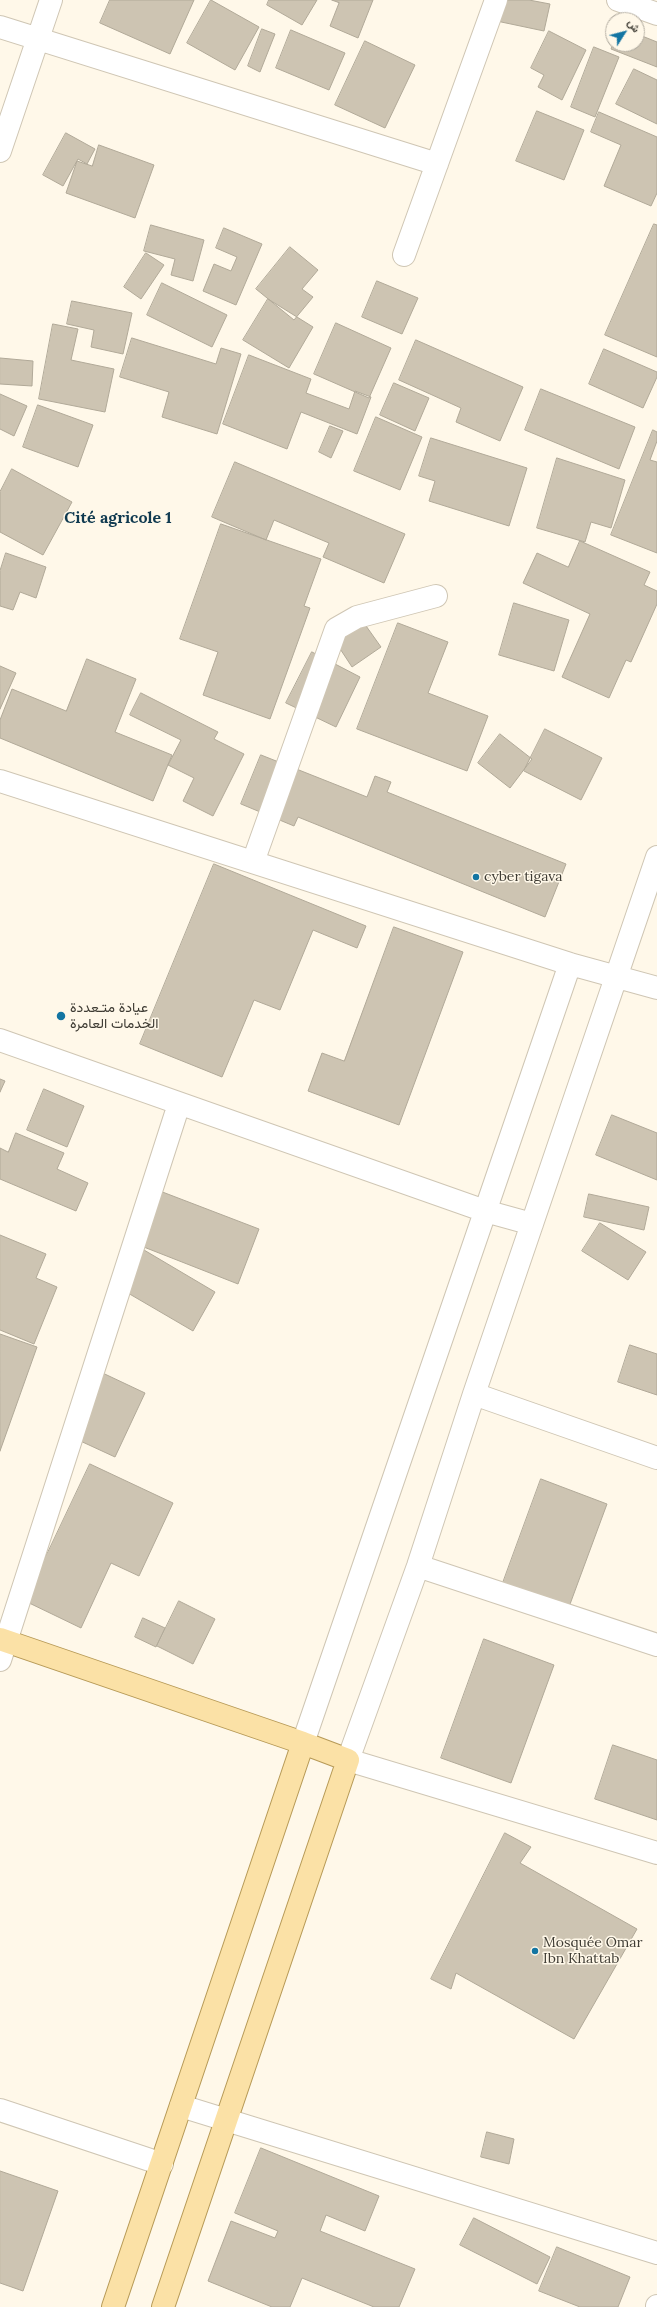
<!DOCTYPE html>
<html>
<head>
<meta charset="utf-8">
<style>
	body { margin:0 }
	#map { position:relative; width:657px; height:2307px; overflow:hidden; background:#fff8e9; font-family:Lora,Vazirmatn,serif }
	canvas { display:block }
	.north { position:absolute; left:605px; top:12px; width:40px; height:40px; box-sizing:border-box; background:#fff8e9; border:1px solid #b2aca0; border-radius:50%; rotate:54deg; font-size:11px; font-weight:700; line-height:16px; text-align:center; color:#3e3b33 }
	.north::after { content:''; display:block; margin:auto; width:14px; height:18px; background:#1375a2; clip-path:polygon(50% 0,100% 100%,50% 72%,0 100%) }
</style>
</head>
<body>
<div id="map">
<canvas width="657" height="2307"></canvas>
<div class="north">ش</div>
</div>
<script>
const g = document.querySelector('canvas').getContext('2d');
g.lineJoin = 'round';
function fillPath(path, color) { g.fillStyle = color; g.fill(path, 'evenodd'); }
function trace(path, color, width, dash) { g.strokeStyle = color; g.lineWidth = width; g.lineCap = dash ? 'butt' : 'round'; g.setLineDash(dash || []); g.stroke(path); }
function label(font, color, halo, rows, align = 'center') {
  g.font = font + ' Lora,Vazirmatn,serif'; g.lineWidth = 3; g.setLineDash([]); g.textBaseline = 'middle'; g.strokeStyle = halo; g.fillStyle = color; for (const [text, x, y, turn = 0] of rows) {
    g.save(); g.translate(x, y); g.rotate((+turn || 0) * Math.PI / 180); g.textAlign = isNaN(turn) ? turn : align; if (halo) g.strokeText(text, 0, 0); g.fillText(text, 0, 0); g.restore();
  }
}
const building = new Path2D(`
	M110,0h84l-24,54 -70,-31z
	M211,0l48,27 -24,43 -48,-27z
	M269,0h48l-15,25 -35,-20z
	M332,0h41l-15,38 -28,-12 9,-23z
	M491,0h38l21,4 -6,27 -57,-12z
	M262,29l13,5 -15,38 -12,-6z
	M291,30l54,23 -16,37 -53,-22z
	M549,31l37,19 -24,50 -24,-13 6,-12 -13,-7z
	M637,34l20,8v25l-46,-18 2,-5h24z
	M365,41l50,24 -30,63 -50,-23z
	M594,47l25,10 -24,60 -24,-10z
	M634,69l23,11v44l-41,-20z
	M537,111l47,19 -20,50 -48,-19z
	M599,112l58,25v56l-6,13 -47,-20 17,-41 -30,-13z
	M66,133l29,16 -8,15 -9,-5 -15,27 -20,-11z
	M99,145l55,20 -19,53 -69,-25 11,-32 15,5z
	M654,224l3,1v132l-52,-22z
	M151,225l53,15 -11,41 -22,-6 4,-16 -31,-8z
	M224,228l38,16 -26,61 -33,-14 11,-27 17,7 6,-14 -21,-9z
	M290,247l28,23 -16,19 11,8 -19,23 -38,-31z
	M146,253l18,12 -23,34 -17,-12z
	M377,281l41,17 -16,36 -40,-17z
	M162,283l65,32 -15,32 -65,-32z
	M268,299l45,28 -24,41 -46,-28z
	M72,301l60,12 -9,41 -32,-7 3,-17 -27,-6z
	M336,323l55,25 -22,50 -55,-24z
	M53,324l25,5 -7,31 43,9 -9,43 -66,-13z
	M132,338l84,26 5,-16 20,6 -24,80 -55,-17 7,-25 -49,-15z
	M416,340l107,47 -23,54 -44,-19 5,-14 -62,-28z
	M604,349l53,23v5l-14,31 -54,-24z
	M249,355l62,24 -5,14 43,16 6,-18 16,6 -14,37 -56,-22 -14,37 -64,-25z
	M0,358l33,3 -1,25 -32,-2z
	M394,383l35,15 -14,33 -35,-16z
	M541,389l94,38 -16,42 -94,-39z
	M0,394l27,12 -13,30 -14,-7z
	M38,405l55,20 -15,42 -55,-20z
	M376,417l46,20 -22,53 -46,-19z
	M330,426l13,5 -12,27 -12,-6z
	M653,430l4,2v9l-7,19 7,2v91l-46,-18z
	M431,438l96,30 -18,58 -80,-25 6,-20 -16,-5z
	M557,458l68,22 -14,48 -20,-6 -6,20 -48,-14z
	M235,462l170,72 -21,49 -61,-26 6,-14 -55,-23 -8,20 -54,-23z
	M12,469l60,33 -29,53 -43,-23v-40z
	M221,524l100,35 -17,47 6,2 -40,111 -67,-24 15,-43 -38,-13z
	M580,541l70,31 -6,13 13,6v13l-26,58 -5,-2 -17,38 -47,-21 28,-63 -67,-31 14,-30 31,14z
	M6,553l40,14 -10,31 -16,-6 -7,18 -13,-4v-35z
	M514,603l55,17 -15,51 -55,-16z
	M359,616l22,31 -29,20 -21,-32z
	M398,623l50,19 -20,51 60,23 -21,55 -110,-42z
	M312,652l48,25 -24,50 -50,-24z
	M87,659l49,20 -21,53 57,23 -19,46 -153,-63v-18l12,-31 54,22z
	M0,666l16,7 -16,36z
	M141,693l77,39 -4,7 30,15 -31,62 -30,-15 11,-23 -26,-13 13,-25 -51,-25z
	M545,729l57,29 -21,42 -57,-29z
	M500,734l32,25 -22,29 -32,-25z
	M261,755l106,42 8,-21 16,6 -4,10 179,72 -21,53 -247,-100 -4,9 -53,-22z
	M214,864l152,62 -9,22 -44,-18 -33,80 -26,-10 -32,77 -82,-33z
	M394,927l69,25 -64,173 -91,-34 14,-38 22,8z
	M0,1079l5,2 -5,11z
	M44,1089l40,17 -17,41 -40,-17z
	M612,1115l45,18v47l-61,-25z
	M16,1133l48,20 -7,16 31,14 -12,28 -76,-32v-31l8,4z
	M152,1188l107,41 -21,55 -107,-42z
	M589,1194l60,13 -5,23 -60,-13z
	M600,1223l46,29 -18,28 -46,-29z
	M0,1235l46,19 -10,24 21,9 -23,57 -34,-14z
	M144,1250l71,42 -22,39 -72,-42z
	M0,1334l37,13 -37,104z
	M630,1345l27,9v41l-39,-13z
	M92,1368l53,25 -30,64 -52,-24z
	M90,1464l83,39 -34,73 -28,-13 -30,65 -56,-27z
	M541,1479l66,25 -41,111 -66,-24z
	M179,1601l36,18 -22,45 -36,-18z
	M143,1618l22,10 -9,19 -21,-10z
	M484,1639l70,26 -43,118 -70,-25z
	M613,1745l44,15v60l-62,-21z
	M505,1833l26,14 -11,16 117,66 -63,110 -118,-66 -5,16 -20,-10z
	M487,2132l27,7 -5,25 -28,-7z
	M261,2148l118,48 -14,35 -39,-16 -6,16 95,38 -16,38h-25l-72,-29 -12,29h-18l-64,-26 23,-60 44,17 3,-7 -43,-18z
	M0,2171l58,20 -35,100 -23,-8z
	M474,2218l76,39 -13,27 -77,-39z
	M557,2247l73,30 -12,30h-38l-41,-16z`);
const minor = new Path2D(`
	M618,0l39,14
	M0,27l437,137
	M0,151l51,-151
	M404,255l92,-255
	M0,781l570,183 87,24
	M657,857l-183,537 -56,172 -70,194 309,93
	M253,862l83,-233 21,-12 79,-21
	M0,1040l485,171 47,13
	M474,1394l183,64
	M418,1566l239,79
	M0,1660l179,-556
	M303,1743l267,-779
	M181,2106l476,147
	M0,2110l162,54
	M657,2307v-1`);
const major = new Path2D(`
	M0,1639l303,104 45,17 -185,547
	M113,2307l190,-564`);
const markers = [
	[476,877,4,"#1375a2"],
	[61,1016,5,"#1375a2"],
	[535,1951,4,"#1375a2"]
];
const poiNames = [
	["cyber tigava",484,877],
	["عيادة متـعددة",70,1008],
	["الخدمات العامرة",70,1024],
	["Mosquée Omar",543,1943],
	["Ibn Khattab",543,1959]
];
const quarterNames = [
	["Cité agricole 1",118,518]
];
fillPath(building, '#cdc4b2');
trace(building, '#b1a998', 1);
trace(minor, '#cfc6b4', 24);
trace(major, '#b79a57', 24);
trace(minor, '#fff', 22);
trace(major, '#fbe1a6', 22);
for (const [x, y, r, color] of markers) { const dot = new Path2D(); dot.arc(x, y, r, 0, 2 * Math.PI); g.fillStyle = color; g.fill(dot); trace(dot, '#fff8e9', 1.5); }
label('14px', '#3e3b33', '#fff8e9', poiNames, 'left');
label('bold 16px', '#103a50', '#fff8e9', quarterNames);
</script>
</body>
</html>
